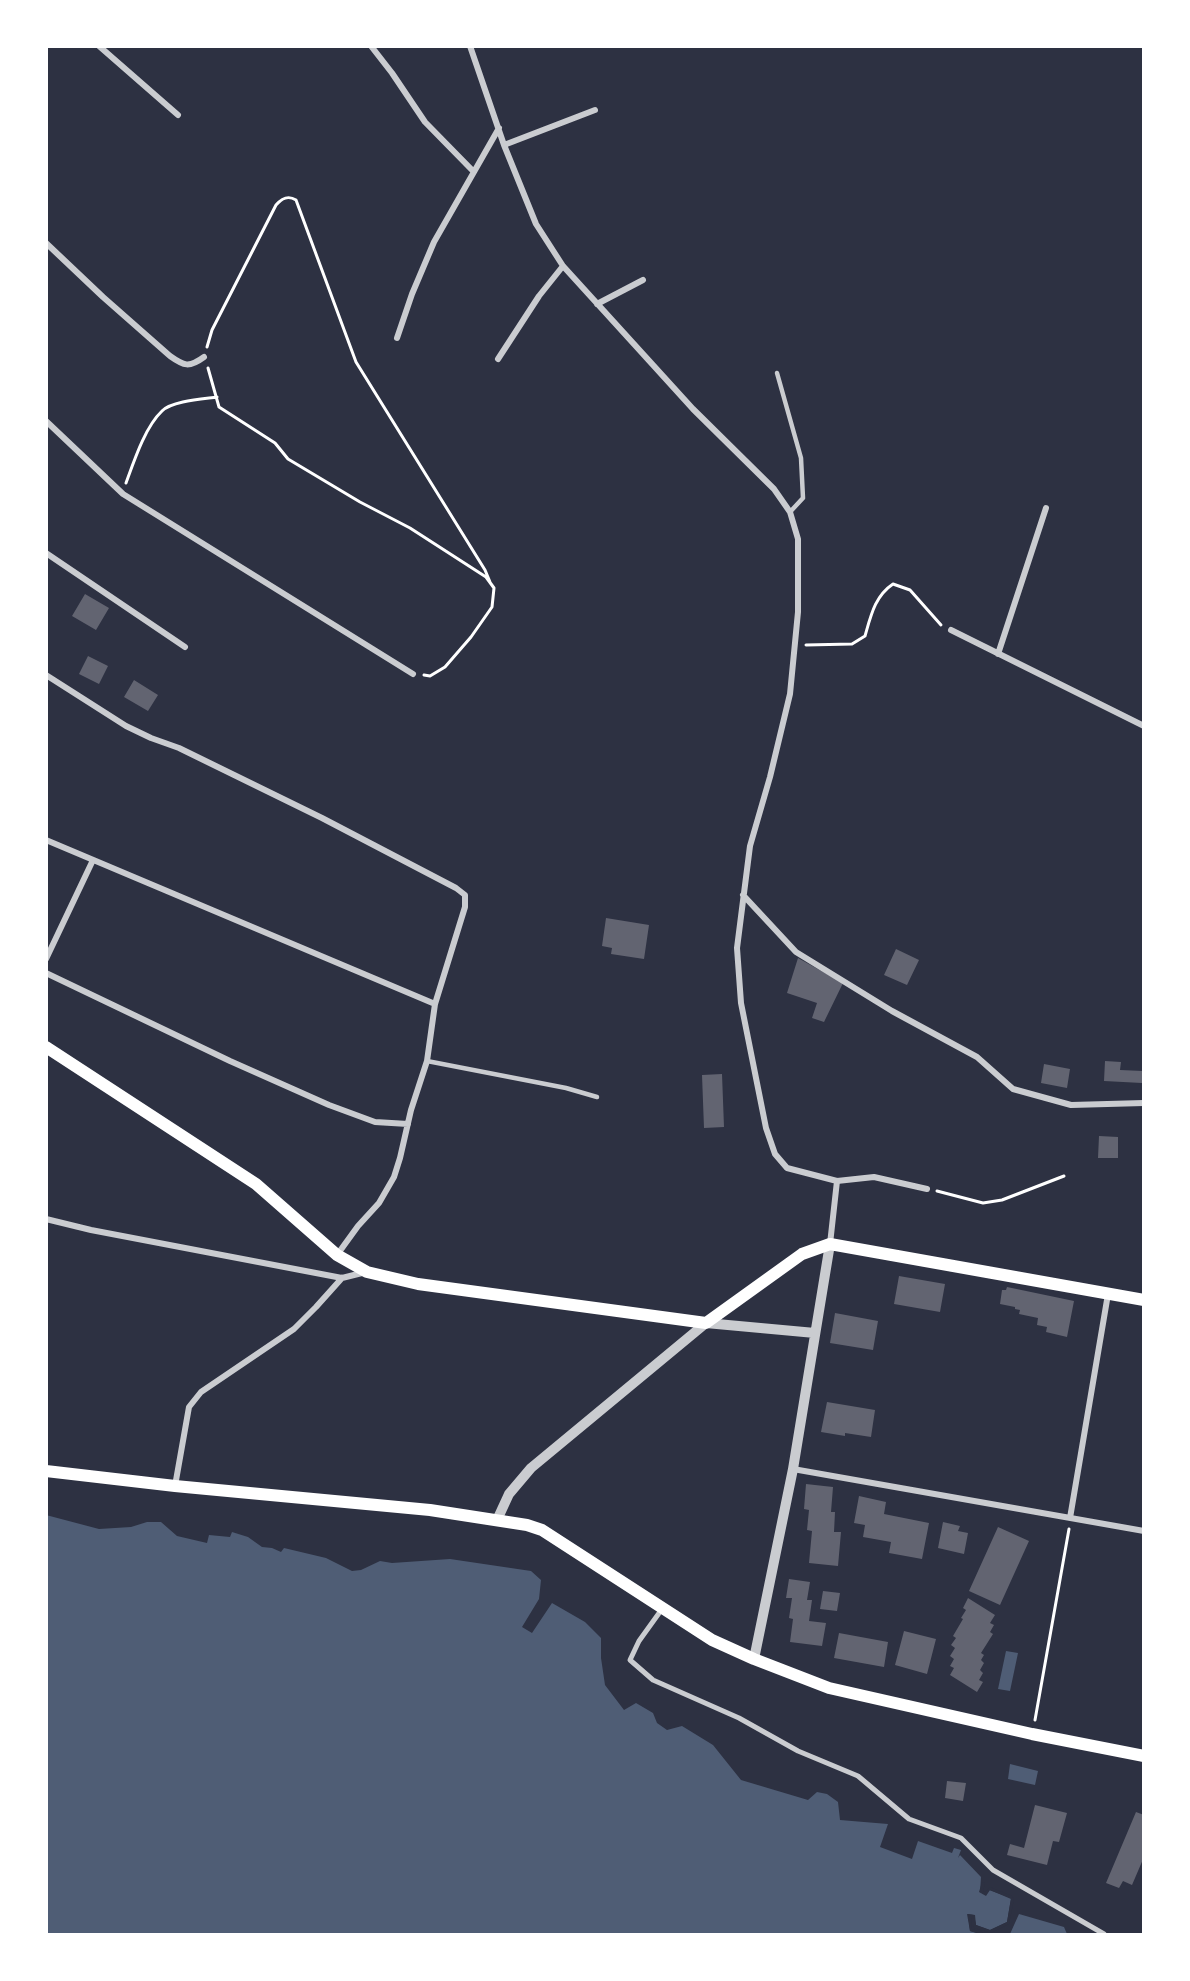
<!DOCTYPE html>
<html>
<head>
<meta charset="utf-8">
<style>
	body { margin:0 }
	#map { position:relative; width:1190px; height:1981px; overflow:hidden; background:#2d3142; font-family:"DejaVu Sans",sans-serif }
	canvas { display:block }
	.frame { position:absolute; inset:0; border:48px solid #fff; pointer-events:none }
</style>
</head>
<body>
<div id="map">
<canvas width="1190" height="1981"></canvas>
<div class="frame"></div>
</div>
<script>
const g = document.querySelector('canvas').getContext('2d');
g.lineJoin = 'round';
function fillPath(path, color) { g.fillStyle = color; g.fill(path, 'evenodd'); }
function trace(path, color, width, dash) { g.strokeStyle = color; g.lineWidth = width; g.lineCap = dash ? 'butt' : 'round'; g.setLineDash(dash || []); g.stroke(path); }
const water = new Path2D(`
	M46,1515l53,14 32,-2 16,-5h14l16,14 30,7 2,-8 21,2 2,-5 16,5 14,10 10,1 9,4 3,-4 42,10 26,13 9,-1 19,-9 12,2 58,-4 81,12 10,9 -2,19 -17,28 10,6 20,-30 33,19 16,16v20l4,27 19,25 12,-7 17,10 4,10 10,7 15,-4 31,19 28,35 67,20 9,-8 10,2 11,8 2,18 48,4 -8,23 32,12 6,-18 34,12 2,-5 7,2 -3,8 2,-3 21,22 -1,15 6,3 3,-5 22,8 -4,24 -17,8 -14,-5 -2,-10 -6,-1 2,17 10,3h-933z
	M1006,1651l12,2 -8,38 -12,-2z
	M1010,1764l28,7 -3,14 -27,-6z
	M1019,1914l45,13 3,7h-57z`);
const pier = new Path2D(`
	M982,1882l3,1 -2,8 2,1 5,-5 22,9 2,3 -5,25 -18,9 -17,-5 -2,-3 -1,-8 1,12 10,3 1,2h-3l-10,-3 -3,-17 8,1 1,10 14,5 17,-8 4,-23 -21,-9 -4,6 -7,-4z`);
const building = new Path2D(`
	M85,594l24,14 -13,22 -24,-14z
	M88,656l20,10 -9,18 -20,-10z
	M134,680l24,15 -10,16 -24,-14z
	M606,918l43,7 -5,34 -33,-5 1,-6 -10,-2z
	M896,949l23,11 -12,25 -23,-10z
	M798,958l45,25 -19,39 -12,-4 5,-15 -30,-10z
	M1105,1061l16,1 -1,8 23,1 -1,12 -38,-2z
	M1044,1064l26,5 -3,19 -26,-5z
	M722,1074l2,53 -20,1 -2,-53z
	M1099,1136l19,1v21h-20z
	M899,1276l46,8 -5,28 -46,-8z
	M1007,1287l67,14 -7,36 -21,-5 1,-5 -10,-2 1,-7 -19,-4 1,-4 -5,-1v-2l-15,-3 2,-14h4z
	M835,1313l43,8 -5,29 -43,-7z
	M827,1402l48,8 -4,27 -26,-4v3l-24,-4z
	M806,1484l27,3 -2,25h4l-1,20h7l-3,34 -29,-3 3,-32 -5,-1 2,-20 -5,-1z
	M859,1496l27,6 -2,12 45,9 -7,36 -33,-6 2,-11 -28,-5 2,-12 -11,-2z
	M943,1522l17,4 -2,5 10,2 -4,21 -26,-6z
	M998,1527l31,14 -29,64 -31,-14z
	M789,1579l21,3 -3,18h5l-3,21 17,2 -4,23 -32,-4 3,-23 -4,-1 3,-20h-6z
	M823,1591l17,2 -3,18 -17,-2z
	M968,1598l27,17 -5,8 4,2 -4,7 3,2 -12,19 3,2 -3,5 3,3 -4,7 3,3 -4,7 4,2 -6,10 -27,-17 4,-7 -4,-2 4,-7 -4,-3 5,-8 -4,-3 5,-7 -3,-2 10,-17 -2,-1 5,-8 -3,-2z
	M904,1631l32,8 -9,35 -32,-9z
	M839,1633l49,9 -4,25 -50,-9z
	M947,1781l19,2 -3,18 -18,-3z
	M1035,1805l32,8 -8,29 -6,-1 -6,24 -40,-10 3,-11 14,4z
	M1136,1812l8,3v42l-12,28 -9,-4 -4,7 -13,-5z`);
const path = new Path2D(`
	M207,347l5,-17 64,-125c6,-7 12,-10 20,-5l60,162 129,208 5,12
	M208,368l11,39 56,36 13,16 72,43 50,26 76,49 8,11 -2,19 -21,30 -26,30 -15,9 -6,-1
	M126,483c8,-22 19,-56 36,-72 10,-10 41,-12 55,-14
	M806,645l46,-1 13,-8c6,-21 10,-40 28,-52l17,6 31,35
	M937,1191l46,12 19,-3 62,-24
	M1035,1720l34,-191`);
const service = new Path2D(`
	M777,373l24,85 2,40 -13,14
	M427,1061l139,27 31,9`);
const pedestrian = new Path2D(`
	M662,1609l-23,32 -9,19 23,20 86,38 59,33 60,25 51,43 52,19 32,32 111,64`);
const minor = new Path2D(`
	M99,46l79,69
	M371,46l21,27 33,49 48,49
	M470,46l34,99 32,79 27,42 130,143 81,80 16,23 8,27v73l-8,82 -20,83 -20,69 -13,102 4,55 25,125 9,26 12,14 50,13 37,-4 53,12
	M504,145l91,-35
	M46,243l57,54 67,59c14,10 19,12 34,1
	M597,304l46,-24
	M397,338l15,-44 22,-52 65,-114
	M498,359l41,-63 24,-30
	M46,421l77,73 290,180
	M46,553l139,94
	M951,630l193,96
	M998,654l48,-146
	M46,675l80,51 25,12 28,10 143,70 134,70 9,7v12l-30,97 -8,57 -16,49 -11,48 -6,19 -15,26 -21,23 -21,29
	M46,840l389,164
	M743,895l53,57 96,59 85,46 36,32 58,16 73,-2
	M46,959l47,-99
	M46,973l184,88 99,44 46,17 33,2
	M46,1219l45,11 251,48 24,-6
	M830,1244l7,-63
	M793,1469l351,62
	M175,1486l14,-79 12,-15 93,-63 22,-22 26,-29
	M1070,1518l38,-224`);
const tertiary = new Path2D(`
	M497,1520l12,-26 22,-26 175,-145 109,10
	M754,1659l39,-190 37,-225`);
const secondary = new Path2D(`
	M46,1047l210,137 81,71 30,17 51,12 288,39 96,-69 28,-10 314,56
	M46,1471l129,15 255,24 97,15 15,5 170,110 42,19 75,29 203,46 112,22`);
fillPath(water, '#4f5d75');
fillPath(pier, '#2d3142');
fillPath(building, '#626471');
trace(path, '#fff', 3);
trace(service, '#caccd0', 4.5);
trace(pedestrian, '#caccd0', 5);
trace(minor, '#caccd0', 6);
trace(tertiary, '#caccd0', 10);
trace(secondary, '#fff', 12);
</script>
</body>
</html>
